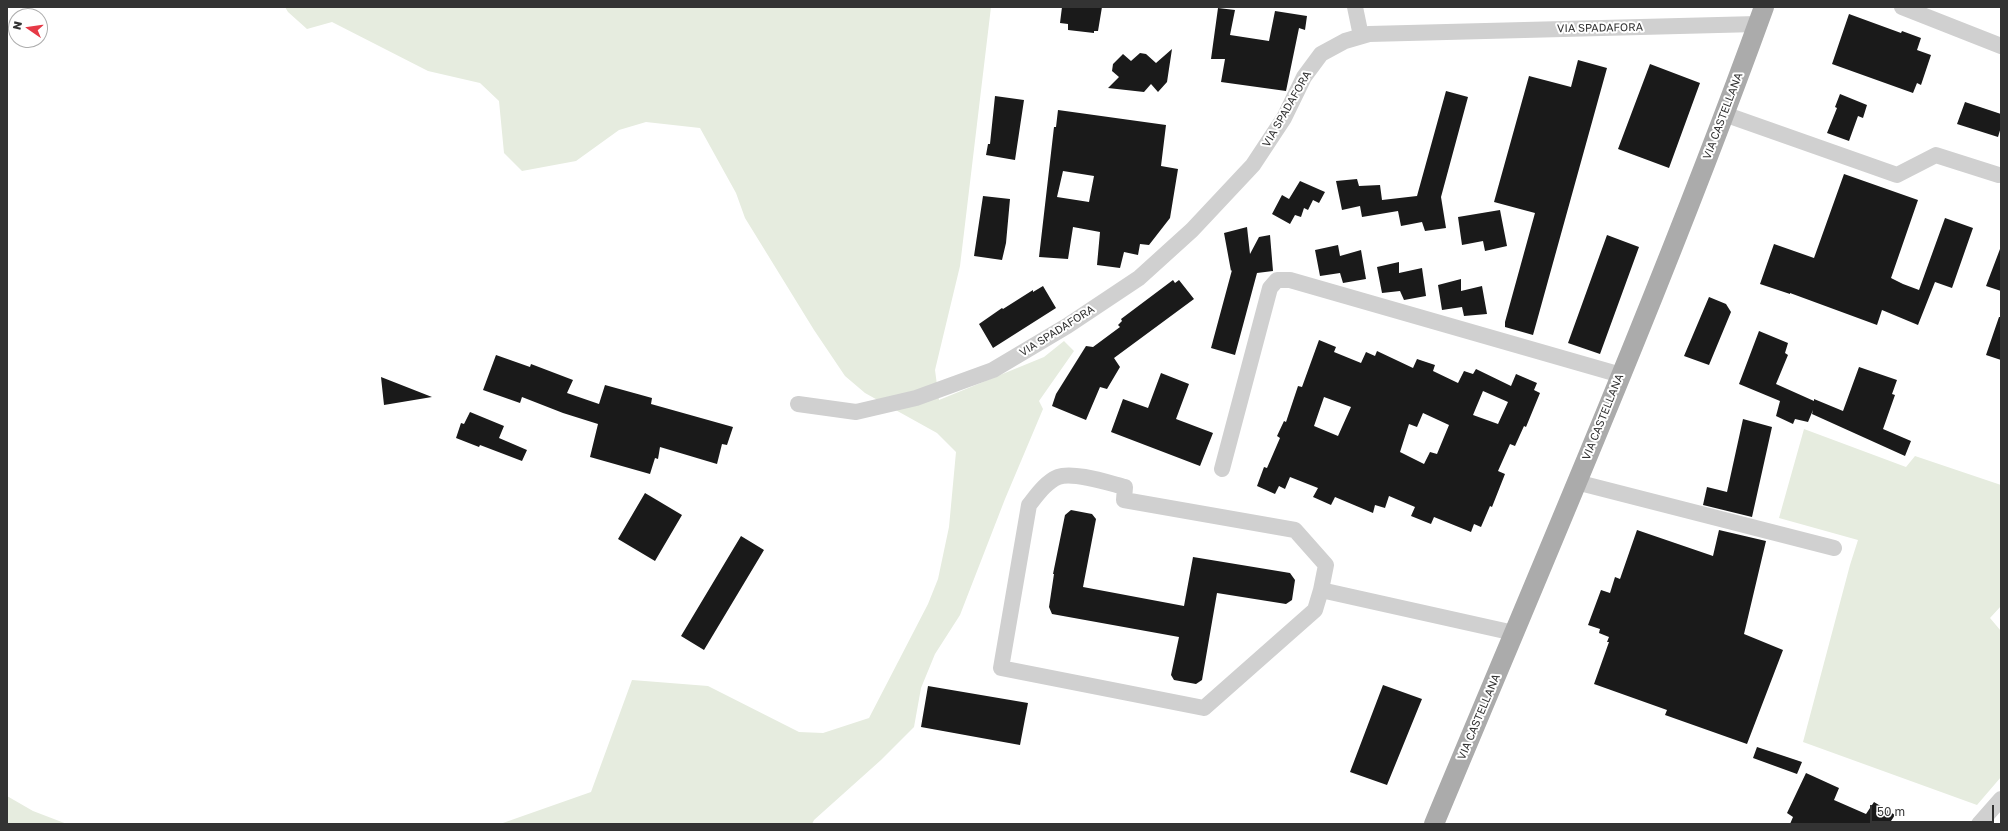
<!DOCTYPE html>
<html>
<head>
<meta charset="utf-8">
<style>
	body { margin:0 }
	#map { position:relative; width:2008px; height:831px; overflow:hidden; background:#fff; font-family:"Golos Text",sans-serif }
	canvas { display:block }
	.frame { position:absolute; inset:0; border:8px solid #333; pointer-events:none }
	.north { position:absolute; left:8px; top:8px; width:40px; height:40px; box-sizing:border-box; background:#fff; border:1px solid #adadad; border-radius:50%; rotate:283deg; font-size:11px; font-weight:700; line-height:16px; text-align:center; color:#333 }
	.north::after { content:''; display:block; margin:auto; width:14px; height:18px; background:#e63946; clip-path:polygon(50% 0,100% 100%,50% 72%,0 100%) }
	.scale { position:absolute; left:1870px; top:805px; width:124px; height:18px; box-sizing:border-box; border:2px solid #333; border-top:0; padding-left:5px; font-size:12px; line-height:14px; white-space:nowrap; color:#333; -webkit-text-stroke:3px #fff; paint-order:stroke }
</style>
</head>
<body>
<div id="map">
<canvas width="2008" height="831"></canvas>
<div class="frame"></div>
<div class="north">N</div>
<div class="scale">50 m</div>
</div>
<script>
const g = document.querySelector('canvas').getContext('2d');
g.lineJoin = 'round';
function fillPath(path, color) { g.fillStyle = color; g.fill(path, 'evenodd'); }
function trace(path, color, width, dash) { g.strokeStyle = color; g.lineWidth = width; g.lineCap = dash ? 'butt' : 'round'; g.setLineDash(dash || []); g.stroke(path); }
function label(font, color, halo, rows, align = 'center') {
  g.font = font + ' "Golos Text",sans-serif'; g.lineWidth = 4; g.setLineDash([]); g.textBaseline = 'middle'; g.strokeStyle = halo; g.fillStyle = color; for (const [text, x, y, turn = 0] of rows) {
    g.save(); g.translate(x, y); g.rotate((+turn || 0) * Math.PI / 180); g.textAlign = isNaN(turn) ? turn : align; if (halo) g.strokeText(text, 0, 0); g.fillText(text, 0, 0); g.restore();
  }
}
const green = new Path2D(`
	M285,7h706l-31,259 -25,104 4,30 105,-43 20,-16 10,10 -35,50 4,8 -38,90 -45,116 -25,39 -14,34 -7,39 -33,33 -67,60 -2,4h-312l91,-32 41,-112 76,6 91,46 24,1 46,-15 59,-114 10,-25 11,-52 7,-75 -19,-19 -72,-40 -20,-17 -31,-46 -69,-112 -9,-25 -36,-65 -54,-6 -27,8 -43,31 -54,10 -18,-18 -5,-52 -19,-18 -52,-12 -96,-49 -25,7 -19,-17z
	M1804,429l102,38 9,-11 86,29v121l-11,12 11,13v146l-24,28 -174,-63 47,-177 8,-25 -79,-22z
	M7,796l26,15 34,13h-60z`);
const building = new Path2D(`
	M1062,7h40l-4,24h-4v2l-26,-3v-6l-8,-1z
	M1218,8l17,2 -5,25 39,6 6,-30 32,5 -2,14 -6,-2 -13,63 -65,-9 4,-23h-14z
	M1849,14l52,19 1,-2 19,7 -4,12 14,5 -10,30 -4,-2 -4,10 -81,-29z
	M1172,49l-5,33 -9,10 -7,-8 -7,8 -36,-4 11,-11 -7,-6 1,-7 10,-10 8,7 9,-8 6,1 10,9z
	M1578,60l29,8 -74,267 -28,-8v-5l30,-109 -41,-11 35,-126 42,11z
	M1650,64l50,19 -31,85 -51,-19z
	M1446,91l22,6 -27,100 5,31 -21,3 -3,-9 -21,4 -3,-15 -36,6 -2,-11 -18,4 -6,-29 21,-2 2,7 21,-1 2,15 35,-4z
	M1840,94l27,11 -4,13 -5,-2 -9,25 -22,-8 10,-25 -2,-1z
	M995,96l29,4 -9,60 -29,-5 2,-11h2z
	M1965,102l36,12v13l-3,10 -41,-13z
	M1058,110l108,15 -5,41 17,3 -8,49 -21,27 -9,-1 -2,11 -14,-3 -4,16 -23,-3 3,-33 -27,-5 -5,32 -29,-2 15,-130h2zM1063,171l31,5 -5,26 -32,-5z
	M1844,174l74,26 -27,78 12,6 16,6 26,-72 28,10 -21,60 -17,-6 -17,43 -36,-15 -5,15 -87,-32v1l-30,-10 14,-40 40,14z
	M1300,181l25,11 -6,11 -6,-3 -5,10 -4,-2 -3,9 -6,-2 -5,9 -18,-10 10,-19 7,4z
	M983,196l27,3 -4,44 -4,17 -28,-4z
	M1500,210l7,36 -22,5 -2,-10 -21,4 -4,-28z
	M1247,227l3,27 9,-17 11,-2 3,36 -16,2 -22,82 -24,-7 21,-78 -1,1 -7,-38z
	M1607,235l32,12 -39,107 -32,-11z
	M1338,245l2,11 21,-6 5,29 -23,4 -3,-10 -20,3 -5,-26z
	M2000,249h1v42l-15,-5z
	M1399,262v11l23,-5 4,28 -22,4 -4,-9 -18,2 -5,-26z
	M1461,279v12l21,-5 5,28 -23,2 -2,-9 -20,3 -4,-25z
	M1173,280l2,3 4,-3 15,19 -80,59 6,9 -13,22 -7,-2 -14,33 -34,-14 4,-12 30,-48 7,1 27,-20 -2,-2 4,-4 -1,-2z
	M1043,286l13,22 -63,40 -14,-24 23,-16 1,1 30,-19v2z
	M1709,297l17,7 5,8 -22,53 -25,-9z
	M1999,317h2v43l-15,-5z
	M1759,331l29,12 -3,10 3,2 -12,29 38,17v-2l29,12 16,-44 38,13 -5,14 3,1 -12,34 28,12 -6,15 -93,-42 1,-4 -5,12 -13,-3 -2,5 -17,-8 4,-15 -41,-17z
	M1319,340l17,7 -2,5 27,11 5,-11 9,4 2,-5 36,17 4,-9 18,6 -2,6 25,12 6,-12 9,3 3,-5 35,17 5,-12 21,9 -3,7 6,3 -14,34 -2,-1 -9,20 -5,-2 -12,27 7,3 -13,33 -2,-1 -9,21 -7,-3 -3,8 -37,-15 -3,7 -20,-8 4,-9 -26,-11 -4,12 -10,-3 -2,8 -38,-16 -4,8 -18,-8 5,-9 -28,-11 -5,12 -6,-3 -4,8 -18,-8 7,-19 3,1 13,-30 -3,-2 7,-15 2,1 12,-36 4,1zM1483,391l25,11 -10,22 -25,-9zM1324,397l27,10 -13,29 -24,-10zM1423,413l26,12 -12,29 -7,-2 -6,12 -24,-12 9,-28 8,3z
	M496,355l34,12 1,-3 42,16 -6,13 32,11 6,-19 47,13 -1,6 82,23 -6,18 -5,-1 -5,20 -57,-17 -2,12 -3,-1 -5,16 -60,-17 8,-33 -35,-11 -41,-16 -2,6 -37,-13z
	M1161,373l28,11 -13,35 37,14 -13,33 -89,-34 12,-33 25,9z
	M381,377l51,20 -48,8z
	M470,412l34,14 -5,12 28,12 -5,11 -42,-16 -1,2 -23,-9 5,-15 3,1z
	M1743,419l29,8 -20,90 -49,-12 4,-18 20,5z
	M645,493l37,22 -27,46 -37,-22z
	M1071,510l21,4 4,5 -13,68 101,19 9,-49 97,16 5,7 -3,20 -6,4 -69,-11 -15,87 -6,4 -22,-4 -3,-5 8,-38 -127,-23 -3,-7 5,-33h-1l12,-59z
	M1719,530l47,11 -22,93 39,16 -36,94 -82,-29 2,-5 -73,-26 15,-42h-2l2,-5 -10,-4 1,-4 -12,-4 13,-35 9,3 5,-16 5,2 17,-49 76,26z
	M741,536l23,14 -60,100 -23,-14z
	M1383,685l39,14 -35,86 -37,-13z
	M928,686l100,17 -8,42 -99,-18z
	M1757,747l45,15 -5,12 -44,-16z
	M1806,773l33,15 -5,12 32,14 8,-12 21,13 -6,9h-99l3,-7 -6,-4z`);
const minor = new Path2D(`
	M1355,7l6,29
	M1902,7l99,39
	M1724,114l173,61 39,-20 63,20
	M798,404l58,8 60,-14 77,-28 74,-44 72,-48 53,-48 61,-65 31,-47 20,-41 17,-23 24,-13 24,-7 388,-10
	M1222,469l48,-181 7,-8h13l331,95
	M1576,482l258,66
	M1321,590l5,-25 -31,-35 -171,-30 1,-13c-16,-4 -52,-16 -67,-10 -12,5 -21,18 -29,28l-28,163 203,40 111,-98 6,-20 193,43
	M1979,824l22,-25`);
const major = new Path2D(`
	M1434,824c113,-271 230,-541 330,-817`);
const streetNames = [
	["VIA SPADAFORA",1600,28,-1],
	["VIA SPADAFORA",1287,109,-60],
	["VIA CASTELLANA",1723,116,-69],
	["VIA SPADAFORA",1057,331,-32],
	["VIA CASTELLANA",1603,417,-68],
	["VIA CASTELLANA",1479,717,-67]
];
fillPath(green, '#e6ecdf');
fillPath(building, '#1a1a1a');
trace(minor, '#d0d0d0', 16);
trace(major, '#ababab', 20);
label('11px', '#333', '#fff', streetNames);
</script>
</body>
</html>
